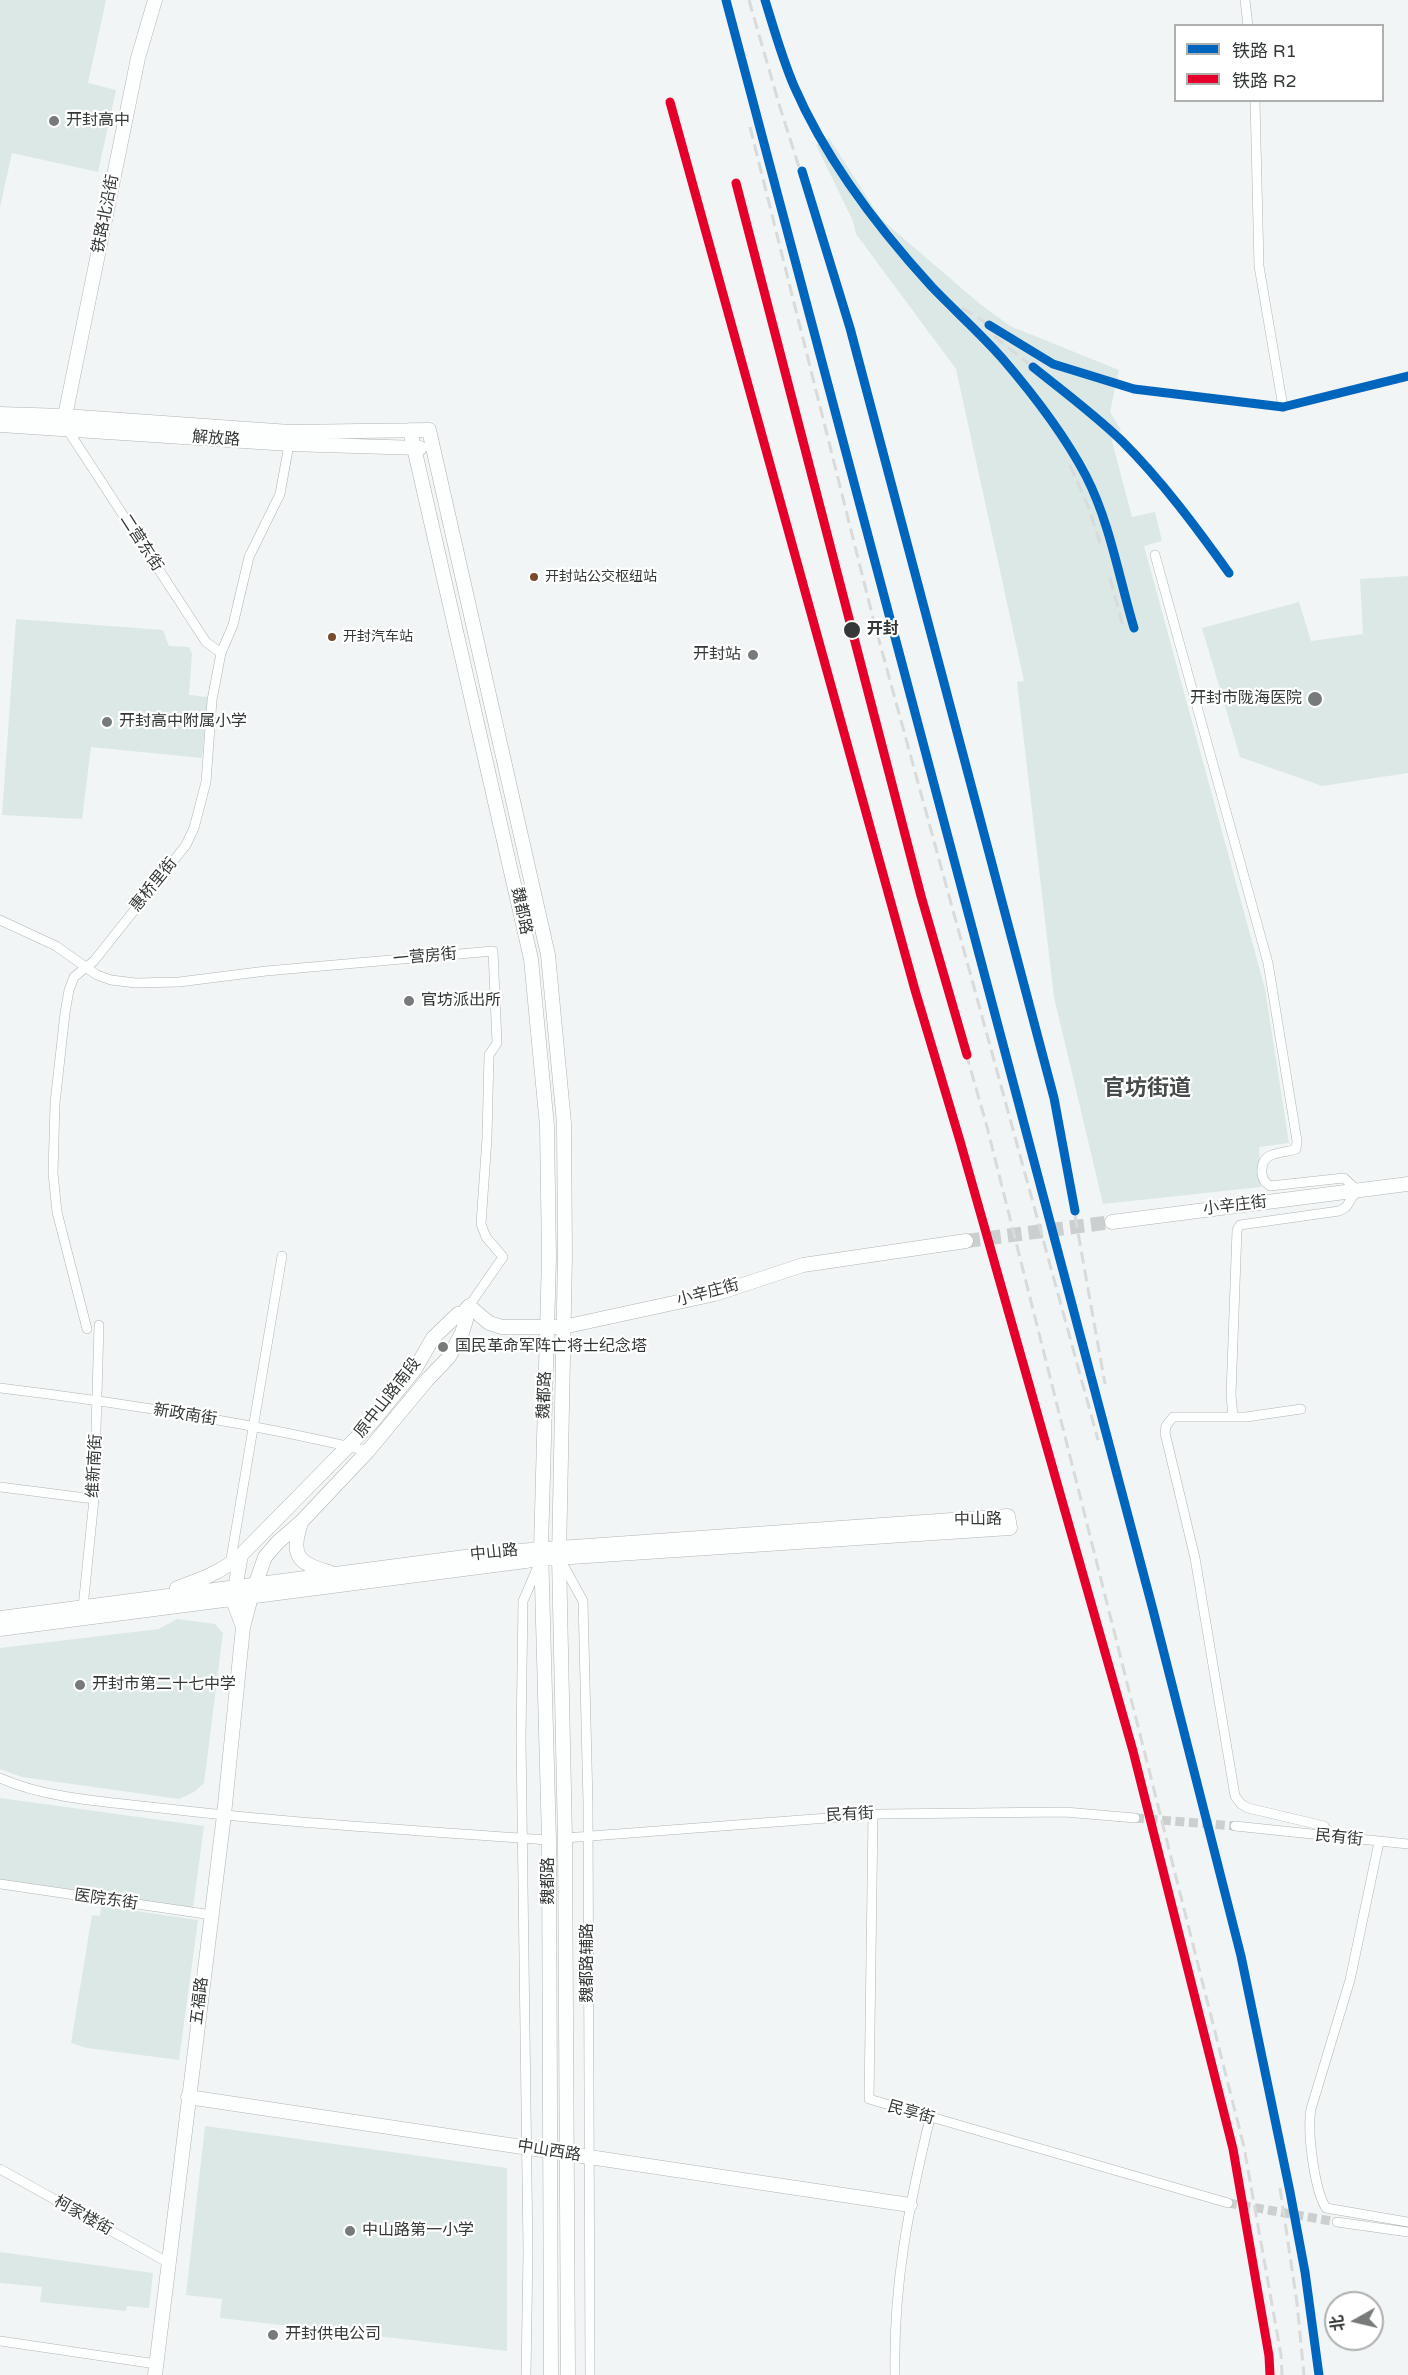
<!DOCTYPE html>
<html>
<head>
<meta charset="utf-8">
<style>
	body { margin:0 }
	#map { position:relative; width:1408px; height:2375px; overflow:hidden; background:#f1f5f5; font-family:"Varela Round","Noto Sans SC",sans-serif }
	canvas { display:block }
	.legend { position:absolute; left:1174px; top:24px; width:210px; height:78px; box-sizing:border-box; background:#fff; border:2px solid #aeafaf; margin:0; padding:8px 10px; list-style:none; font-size:18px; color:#353838 }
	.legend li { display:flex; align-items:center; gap:12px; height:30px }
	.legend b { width:30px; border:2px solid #aeafaf }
	.north { position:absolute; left:1324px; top:2291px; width:60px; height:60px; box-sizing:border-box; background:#fff; border:2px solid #aeafaf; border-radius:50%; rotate:262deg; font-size:16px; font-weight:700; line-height:24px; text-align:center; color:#353838 }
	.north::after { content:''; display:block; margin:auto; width:21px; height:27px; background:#777a7a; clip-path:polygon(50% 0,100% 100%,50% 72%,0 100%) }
</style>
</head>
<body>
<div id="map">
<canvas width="1408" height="2375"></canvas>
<ul class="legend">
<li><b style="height:8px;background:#0065bd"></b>铁路 R1</li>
<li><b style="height:8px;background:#e4002b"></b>铁路 R2</li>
</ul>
<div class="north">北</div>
</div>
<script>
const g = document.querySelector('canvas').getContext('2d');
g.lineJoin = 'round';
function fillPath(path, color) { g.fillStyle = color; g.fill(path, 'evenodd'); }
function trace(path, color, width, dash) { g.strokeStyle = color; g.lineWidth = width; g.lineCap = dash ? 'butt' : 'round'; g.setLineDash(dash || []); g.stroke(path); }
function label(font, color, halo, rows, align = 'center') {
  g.font = font + ' "Varela Round","Noto Sans SC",sans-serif'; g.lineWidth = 4.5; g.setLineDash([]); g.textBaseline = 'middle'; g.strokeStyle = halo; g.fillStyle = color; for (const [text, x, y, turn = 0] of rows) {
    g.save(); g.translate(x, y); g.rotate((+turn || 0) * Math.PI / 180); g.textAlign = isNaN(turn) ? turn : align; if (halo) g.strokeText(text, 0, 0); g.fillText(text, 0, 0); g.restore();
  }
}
const built = new Path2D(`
	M0,0h106l-18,83 28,7 -18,82 -86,-19 -12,54z
	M829,138l52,81 99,85 30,22 109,44 -9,42 11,18 -9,11 20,76 23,-5 7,29 -18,5 121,443 24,154 -30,4 2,40 -158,17 -49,-207 -37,-315 7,-1 -68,-312 -100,-135 -3,-13 -37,-76z
	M1408,576v197l-86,13 -82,-29 -38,-129 97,-26 12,39 52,-7 -3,-55z
	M16,619l147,11 6,16 20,1 3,7 -3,41 19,2 -6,61 -111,-11 -9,72 -80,-4z
	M177,1619l38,5 8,9 -19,150 -10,9 -15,7 -157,-22 -22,-8v-121l159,-19z
	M0,1798l204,28 -11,82 -193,-26z
	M101,1906l97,14 -19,140 -92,-12 -16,-5 21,-128 8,1z
	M205,2126l302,42v183l-287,-33 2,-19 -36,-4z
	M0,2252l153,21 -4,35 -22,-2 -1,5 -86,-9 2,-15 -42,-4z`);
const streetTunnel = new Path2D(`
	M1135,1818l100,8
	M1228,2203l109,19`);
const secondaryTunnel = new Path2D(`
	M966,1241l146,-19`);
const street = new Path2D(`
	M1245,0l3,26
	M1255,100l4,166 24,141
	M67,429l139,213 15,11
	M1155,555l113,408 29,178 -1,8c-12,5 -33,1 -34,20 -1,8 2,13 8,17l74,-8 13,12 -11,17 -7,4 -99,14 -3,5 -6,165 2,22
	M0,920l56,26 41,29 14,5 25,3 43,-1 87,-11 227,-20 4,92 -8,12 -2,83 -6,86 5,13 17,20 -34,49
	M87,1329l-30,-117 -4,-39 2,-70 10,-90 4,-23 5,-13 20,-16 92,-116 8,-17 12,-46 6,-82 9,-47 12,-28 16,-68 31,-63 10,-55
	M0,1388c124,15 247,34 368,63
	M1301,1409l-55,8h-73l-7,9 -1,7 30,125 40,238 6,8 7,4 76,18 8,11
	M0,1487l94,12
	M561,1561l22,40 5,202 2,572
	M230,1565l52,-309
	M83,1607l11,-108 5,-174
	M0,1778c47,21 109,24 160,30 129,15 259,23 389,32
	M873,1814l-4,285 359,104
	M1235,1826l173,18
	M565,1838l315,-24 185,-2 70,6
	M1379,1842l-29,138 -39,129c-4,21 3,80 15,99l82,14
	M0,1884l212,31
	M0,2169l167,93
	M1337,2222l71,10
	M0,2341l156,23
	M526,2375l2,-124 -7,-513 2,-137 16,-37
	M895,2375c-2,-90 14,-170 35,-257`);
const secondary = new Path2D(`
	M0,414l65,2 225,16 139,-2 119,525 16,168 1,133 -6,301 6,281 3,537
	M0,425l289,19 131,4
	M67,429l-2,-13 73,-358 17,-58
	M410,430l121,529 16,167 2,131 -8,291 8,292 2,535
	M1112,1222l296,-38
	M461,1316l8,-10 20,17 13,4h61l152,-33 88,-29 163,-24
	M301,1523c-11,32 -3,41 28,49
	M177,1588c23,-8 45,-16 64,-33
	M0,1618l503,-66 505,-36 2,12 -469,31 -541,70
	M243,1627l-10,-27 8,-45 132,-134 42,-52 18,-31 25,-24 3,2
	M188,2097l722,108
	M155,2375l69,-560 19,-188 8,-30 14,-40 13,-15 23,-20 67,-71 59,-71 22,-23 13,-24 4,-13 -5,-4`);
const rail = new Path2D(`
	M726,0l427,1610 88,346 49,236 15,80 14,103
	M749,0l30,104 71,224 204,770 51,286
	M765,0c9,29 17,58 29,86 32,74 84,142 138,201 23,24 48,46 70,71 31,36 62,76 84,118 24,47 33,102 48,152
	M670,102l245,888 45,151 173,610 100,398 36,207 1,19
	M750,127l124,495 224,818
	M736,183l185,713 65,227 258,1024 37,208 1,20
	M962,308l91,56 81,25 149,18 125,-31
	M994,336c42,35 89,66 128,105 40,41 74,86 107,132
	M1070,465l18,41 14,43
	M1110,578l14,52
	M1280,2188l17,115 7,72`);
const rail1 = new Path2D(`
	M726,0l427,1610 88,346 49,236 15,80 14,103
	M765,0c9,29 17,58 29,86 32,74 84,142 138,201 23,24 48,46 70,71 31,36 62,76 84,118 24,47 33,102 48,152
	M802,171l48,157 204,770 21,113
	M989,325l64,39 81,25 149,18 125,-31
	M1033,367c30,24 61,47 89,74 40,40 74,86 107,132`);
const rail2 = new Path2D(`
	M670,102l245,888 45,151 173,610 100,398 36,207 1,19
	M736,183l185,713 46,159`);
const markers = [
	[54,121,6,"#777a7a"],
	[534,577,5,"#7a4b2a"],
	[852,630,9,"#353838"],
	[332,637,5,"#7a4b2a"],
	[753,655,6,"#777a7a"],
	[1315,699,8,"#777a7a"],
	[107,722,6,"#777a7a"],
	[409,1001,6,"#777a7a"],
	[443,1347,6,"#777a7a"],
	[80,1685,6,"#777a7a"],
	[350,2231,6,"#777a7a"],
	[273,2335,6,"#777a7a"]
];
const busNames = [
	["开封站公交枢纽站",545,577],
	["开封汽车站",343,637]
];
const poiNames = [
	["开封高中",66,121],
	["开封站",741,655,"right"],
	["开封市陇海医院",1302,699,"right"],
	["开封高中附属小学",119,722],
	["官坊派出所",421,1001],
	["国民革命军阵亡将士纪念塔",455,1347],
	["开封市第二十七中学",92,1685],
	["中山路第一小学",362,2231],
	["开封供电公司",285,2335]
];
const streetNames = [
	["铁路北沿街",106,214,-79],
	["解放路",216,439,4],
	["二营东街",141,543,57],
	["惠桥里街",154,885,-51],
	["魏都路",521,911,78],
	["一营房街",425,957,-5],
	["小辛庄街",1235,1206,-7],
	["小辛庄街",708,1293,-15],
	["魏都路",545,1395,-88],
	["原中山路南段",388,1398,-52],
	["新政南街",185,1415,9],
	["维新南街",95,1466,-87],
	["中山路",978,1520,-1],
	["中山路",494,1553,-6],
	["民有街",850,1815,-3],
	["民有街",1339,1838,6],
	["魏都路",549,1881,-90],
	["医院东街",106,1900,8],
	["魏都路辅路",588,1963,-90],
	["五福路",200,2001,-83],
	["民享街",911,2113,16],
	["中山西路",549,2151,9],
	["柯家楼街",83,2216,29]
];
const stopNames = [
	["开封",867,630]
];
const districtNames = [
	["官坊街道",1147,1089]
];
fillPath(built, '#dce8e6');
trace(streetTunnel, '#cbcfcf', 9, [9, 4.5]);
trace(secondaryTunnel, '#cbcfcf', 14, [14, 7]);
trace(street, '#b1b4b4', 10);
trace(secondary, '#b1b4b4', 15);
trace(street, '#fdfefe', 9);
trace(secondary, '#fdfefe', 14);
trace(rail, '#d9dada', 3, [12, 6]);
trace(rail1, '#0065bd', 9);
trace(rail2, '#e4002b', 9);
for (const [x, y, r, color] of markers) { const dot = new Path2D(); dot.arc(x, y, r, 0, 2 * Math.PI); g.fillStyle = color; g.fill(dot); trace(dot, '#fff', 2); }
label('14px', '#353838', '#fff', busNames, 'left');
label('16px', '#353838', '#fff', poiNames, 'left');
label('16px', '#353838', '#fff', streetNames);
label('bold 16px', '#353838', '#fff', stopNames, 'left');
label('bold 22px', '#454b4a', '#fff', districtNames);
</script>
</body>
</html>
